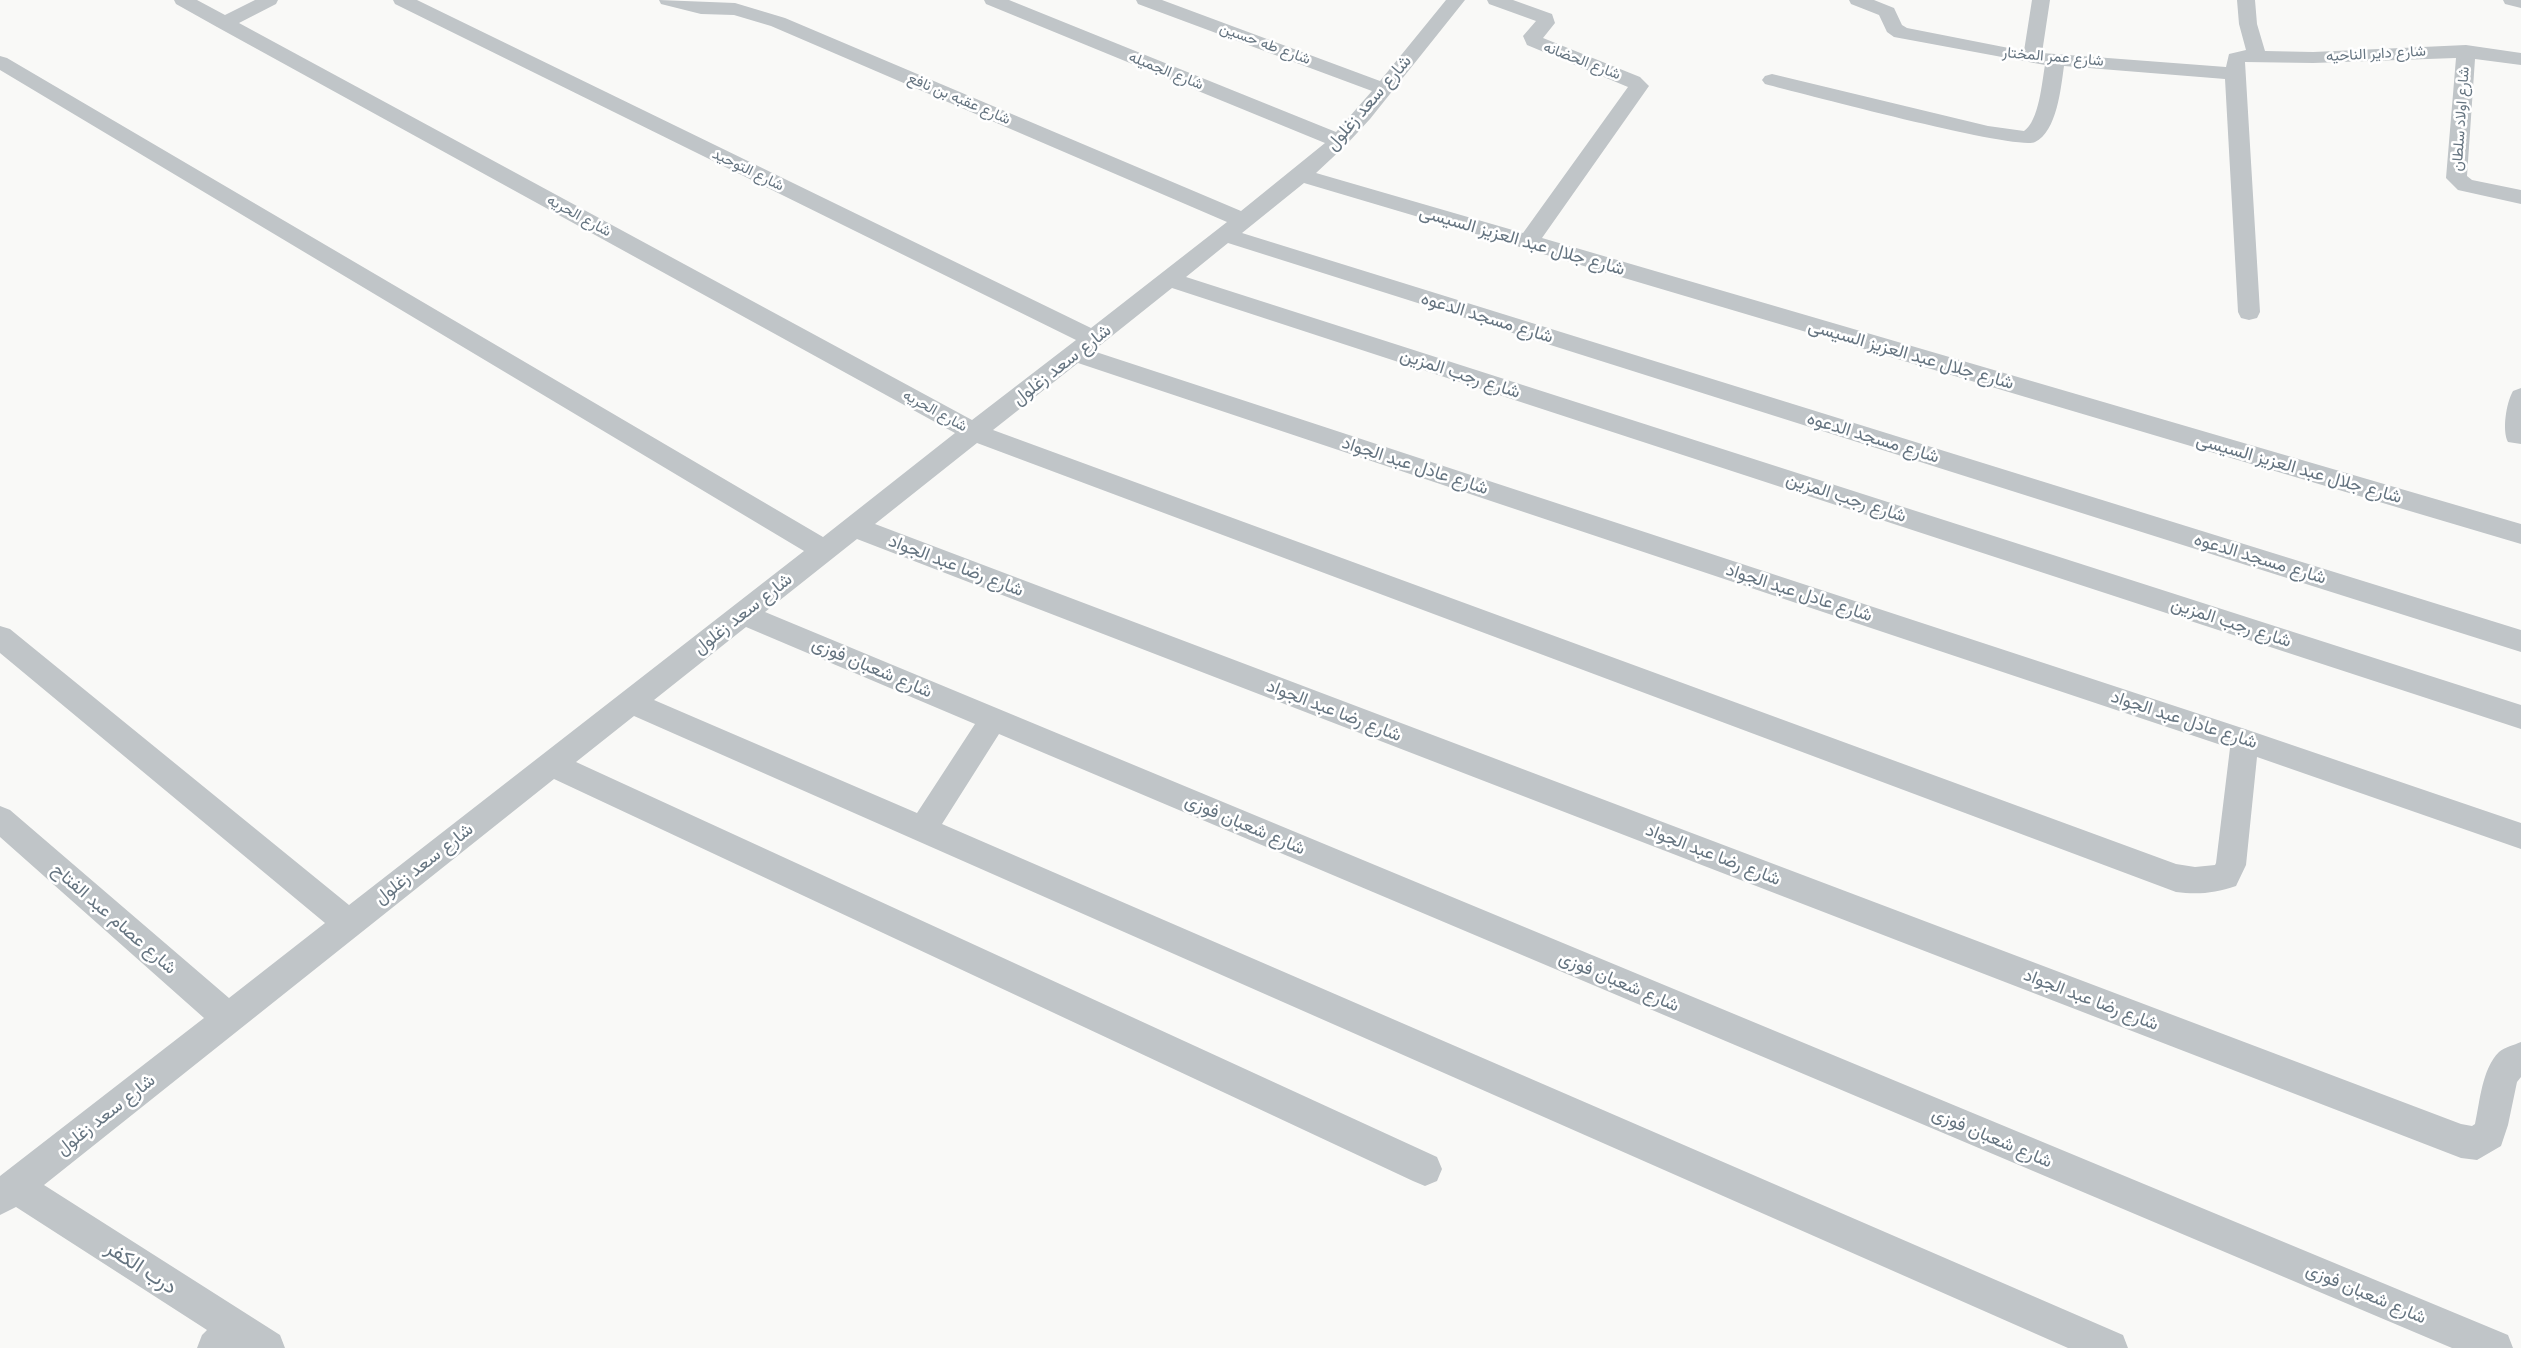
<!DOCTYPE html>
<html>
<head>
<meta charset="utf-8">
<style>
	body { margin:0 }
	canvas { display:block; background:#f9f9f7 }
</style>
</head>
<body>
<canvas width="2521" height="1348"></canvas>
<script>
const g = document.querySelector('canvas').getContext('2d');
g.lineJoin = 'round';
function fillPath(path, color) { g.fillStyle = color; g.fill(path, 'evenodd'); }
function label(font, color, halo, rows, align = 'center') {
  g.font = font + ' "PT Sans",Vazirmatn,sans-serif'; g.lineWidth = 5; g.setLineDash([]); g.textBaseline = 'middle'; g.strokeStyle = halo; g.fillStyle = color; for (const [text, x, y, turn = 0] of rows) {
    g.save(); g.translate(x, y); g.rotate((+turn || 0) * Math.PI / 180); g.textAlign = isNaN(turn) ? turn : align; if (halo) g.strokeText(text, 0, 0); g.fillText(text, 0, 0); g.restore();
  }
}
const minor = new Path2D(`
	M174,0h23l28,15 30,-15h23l-2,4 -37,19 733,397 104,-80 -681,-336 -2,-4h24l674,328 136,-106 -456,-196 -37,-11 -33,-1 -40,-10 -2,-4 76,3 50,15 456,193 84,-68 -339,-139 -2,-4h25l327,132 36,-41 -234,-87 -2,-4h26l218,81 66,-81h19l-95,119 -24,26 -30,28 207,60 105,-146 -101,-42 -4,-9 13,-15 -47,-17 -2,-4h26l39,14 3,9 -12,15 97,39 9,9 -107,152 979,286v20l-1217,-361 -62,50 1279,397v22l-1293,-409 -42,34 1335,428v24l-1349,-441 -79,63 1152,378 276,94v26l-264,-92 -11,108 -10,21c-21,7 -38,9 -60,6l-1199,-449 -102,81 1586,600 11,2 3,-2c5,-23 7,-55 24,-72 6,-5 15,-7 22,-10v35l-4,5 -9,43 -7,21 -24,14 -16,-2 -1604,-619 -92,73 1743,723 5,13h-61l-1453,-614 -57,90 1181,511 5,13h-60l-1434,-632 -58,46 861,395 5,12 -5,12 -12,5 -12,-5 -859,-402 -510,406 236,150 5,13h-88l5,-13 5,-5 -191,-123 -16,8v-39l204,-158 -204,-181v-31l10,4 219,188 96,-75 -325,-270v-27l10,3 339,276 455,-354 -804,-481v-14l7,2 816,479 132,-104 -738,-406 -41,-23zM1078,363l1152,385 -14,115 -1,2 -20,2 -19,-3 -1183,-434zM746,627l229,97 -58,89 -263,-113z
	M1849,0h25l20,8 8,17 5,3 117,23 8,-51h18l-8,53 184,14 3,-13 17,-4 -7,-26 -2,-24h18l2,24 8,27 48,1 153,-7 55,8v12l-46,-6 -8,117 5,4 49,10v14l-63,-14 -12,-12 10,-120 -143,5 -68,-1 15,250 -3,6 -8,2 -8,-2 -3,-6 -13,-233 -161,-13c-3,21 -7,66 -29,76 -18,9 -235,-49 -270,-58l-3,-4 3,-4 7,-2 216,52 36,5c15,-10 18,-49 21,-66l-151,-28 -7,-5 -8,-17 -28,-11z
	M2503,0h18v8l-16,-4z
	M2521,388v56l-13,-2c-6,-11 -2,-39 5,-51z`);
const farStreetnames = [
	["شارع طه حسين",1265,44,20],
	["شارع داير الناحيه",2376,54,-3],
	["شارع عمر المختار",2053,57,5],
	["شارع الحضانه",1582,61,21],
	["شارع الجميله",1166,71,22],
	["شارع عقبه بن نافع",959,99,23],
	["شارع اولاد سلطان",2461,119,-86],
	["شارع التوحيد",748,170,26],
	["شارع الحريه",579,216,29],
	["شارع الحريه",935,411,29]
];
const streetNames = [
	["شارع سعد زغلول",1369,103,-49],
	["شارع جلال عبد العزيز السيسى",1522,241,16],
	["شارع مسجد الدعوه",1487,318,17],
	["شارع جلال عبد العزيز السيسى",1911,355,16],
	["شارع سعد زغلول",1062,365,-38],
	["شارع رجب المزين",1460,374,18],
	["شارع مسجد الدعوه",1873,438,17],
	["شارع عادل عبد الجواد",1415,466,18],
	["شارع جلال عبد العزيز السيسى",2299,469,16],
	["شارع رجب المزين",1846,498,18],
	["شارع مسجد الدعوه",2260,559,17],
	["شارع رضا عبد الجواد",956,566,21],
	["شارع عادل عبد الجواد",1799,593,18],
	["شارع سعد زغلول",743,614,-38],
	["شارع رجب المزين",2231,623,18],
	["شارع شعبان فوزى",872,668,23],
	["شارع رضا عبد الجواد",1334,711,21],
	["شارع عادل عبد الجواد",2184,720,18],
	["شارع شعبان فوزى",1245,825,23],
	["شارع رضا عبد الجواد",1713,855,21],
	["شارع سعد زغلول",424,864,-38],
	["شارع عصام عبد الفتاح",114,919,41],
	["شارع شعبان فوزى",1619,982,23],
	["شارع رضا عبد الجواد",2091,1000,21],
	["شارع سعد زغلول",106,1115,-38],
	["شارع شعبان فوزى",1992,1138,23],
	["شارع شعبان فوزى",2366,1294,23]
];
const nearStreetnames = [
	["درب الكفر",141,1268,33]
];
fillPath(minor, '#c0c5c8');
label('15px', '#657480', '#fff', farStreetnames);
label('18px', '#657480', '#fff', streetNames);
label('21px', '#657480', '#fff', nearStreetnames);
</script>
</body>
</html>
